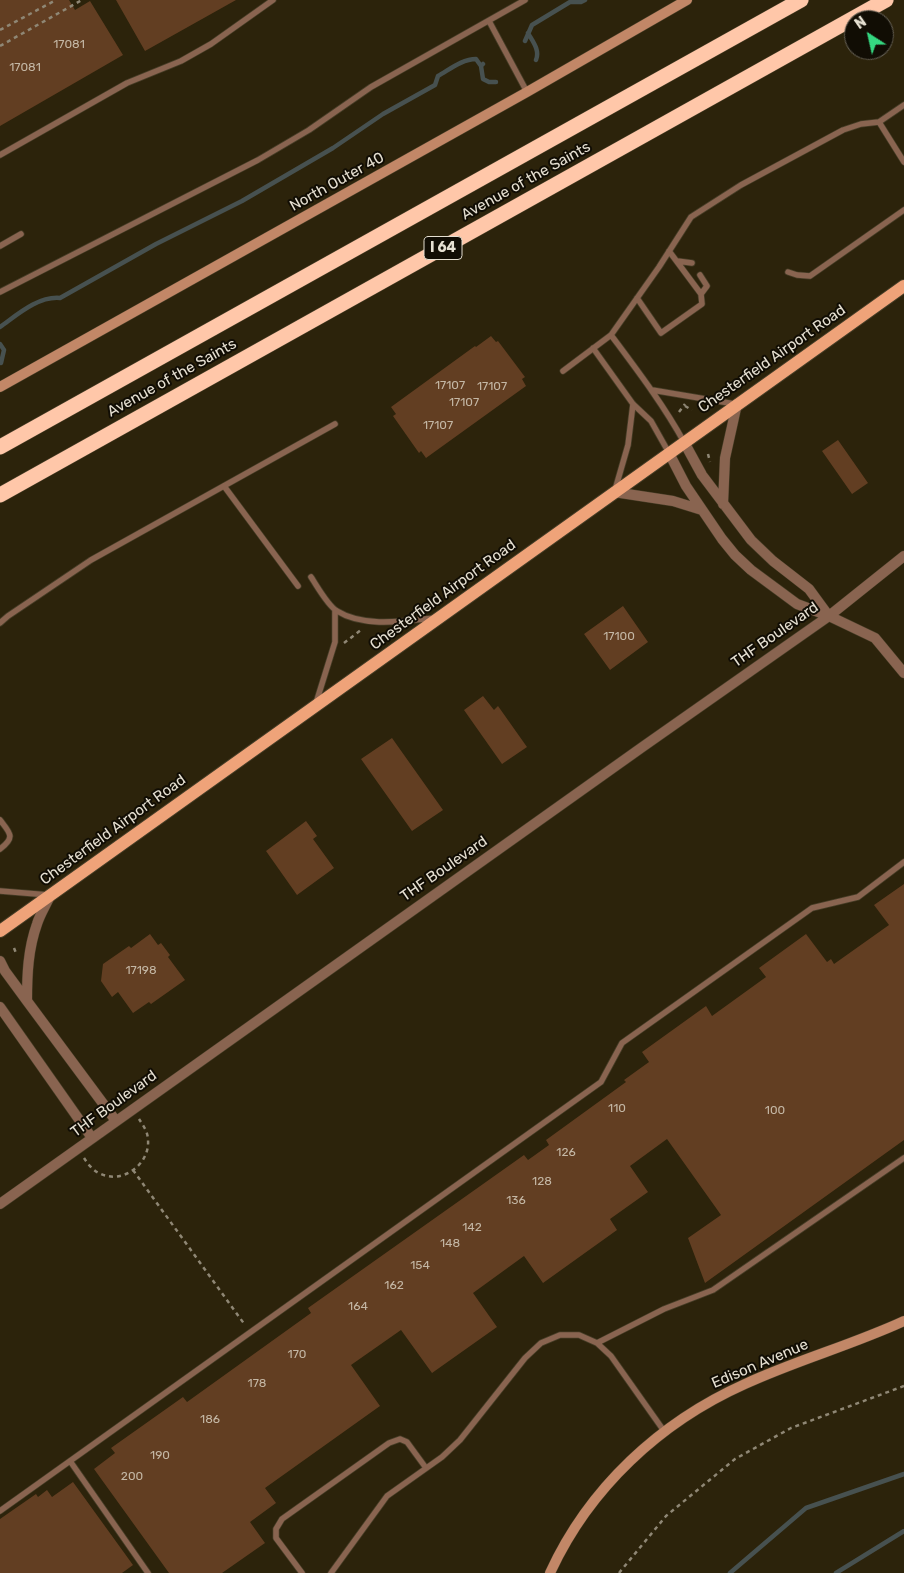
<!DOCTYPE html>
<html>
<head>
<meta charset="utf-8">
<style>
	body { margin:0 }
	#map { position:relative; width:904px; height:1573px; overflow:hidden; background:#2c230b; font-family:Rubik,sans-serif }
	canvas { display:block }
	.north { position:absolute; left:844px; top:10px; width:50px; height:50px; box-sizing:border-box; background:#110d04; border:1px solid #666156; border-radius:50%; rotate:325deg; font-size:14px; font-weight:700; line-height:20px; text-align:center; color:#e5dfd1 }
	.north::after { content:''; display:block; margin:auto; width:18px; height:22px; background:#35d881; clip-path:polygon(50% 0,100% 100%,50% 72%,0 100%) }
</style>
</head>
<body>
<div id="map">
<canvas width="904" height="1573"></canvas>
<div class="north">N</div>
</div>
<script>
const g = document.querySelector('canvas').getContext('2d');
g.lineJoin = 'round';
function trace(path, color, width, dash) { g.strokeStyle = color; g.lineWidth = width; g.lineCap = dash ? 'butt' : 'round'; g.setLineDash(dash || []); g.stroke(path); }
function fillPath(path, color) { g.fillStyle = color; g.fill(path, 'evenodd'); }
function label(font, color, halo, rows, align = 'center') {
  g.font = font + ' Rubik,sans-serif'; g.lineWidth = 4; g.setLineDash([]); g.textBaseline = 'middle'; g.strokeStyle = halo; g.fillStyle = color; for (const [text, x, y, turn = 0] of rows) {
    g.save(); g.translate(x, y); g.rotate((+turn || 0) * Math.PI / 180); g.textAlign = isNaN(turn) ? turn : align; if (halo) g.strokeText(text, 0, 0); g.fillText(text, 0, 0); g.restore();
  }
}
const stream = new Path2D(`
	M528,33c5,9 12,17 8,27
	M525,41l7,-16 38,-23h11l4,-2
	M481,66l2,13 6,3h7
	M0,327c17,-12 38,-31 60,-29l96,-54 86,-43 91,-53 50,-34 52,-29 3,-9c11,-6 24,-17 38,-17l5,7 2,-2
	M0,344l4,6 -3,13
	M730,1573l76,-65 98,-34
	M836,1573l68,-42`);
const building = new Path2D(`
	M0,0h69l6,10 15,-9 33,54 -123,71z
	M116,0h120l-91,51z
	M491,336l5,6 2,-1 27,36 -3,2 4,7 -100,72 -5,-7 -2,2 -26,-37 3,-2 -5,-7 84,-61 1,1z
	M838,440l30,43 -16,11 -30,-43z
	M623,606l25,36 -38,28 -26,-36z
	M483,696l11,14 4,-4 29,41 -25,17 -38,-54z
	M392,738l51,72 -31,21 -51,-72z
	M306,821l11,15 -4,3 21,29 -37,27 -31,-44z
	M904,884v256l-199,143 -17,-45 33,-23 -54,-76 -37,27 18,26 -38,27 7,11 -74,53 -19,-27 -51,37 24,34 -65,46 -31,-43 -50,35 29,41 -115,82 11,15 -26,19 15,21 -43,30h-53l-75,-104 21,-16 -4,-5 72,-51 4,5 124,-89 -3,-5 216,-153 4,5 21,-15 -3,-5 80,-58 -2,-2 25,-18 -7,-10 64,-46 6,10 54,-39 -7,-9 47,-34 21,28 4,-3 3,5 55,-39 -15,-20z
	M150,934l8,11 3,-2 9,12 -2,2 17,23 -34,24 -2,-2 -16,11 -15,-21 -6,5 -11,-16 2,-17 26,-18 2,2z
	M73,1482l60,83 -11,8h-122v-54l36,-25 2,3 9,-7 5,7z`);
const path = new Path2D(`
	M0,30l56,-30
	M0,46l82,-46
	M685,406l7,4
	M679,412l6,-8
	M708,454l2,8
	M344,643l17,-13
	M14,948l2,5h2
	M84,1158c4,6 9,13 17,16 22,10 49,-10 47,-34 0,-8 -5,-15 -9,-21
	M133,1170l112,155
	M619,1573l47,-57 69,-57 56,-31 113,-42`);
const lane = new Path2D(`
	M489,21l38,71
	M879,122l25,40
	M0,155l127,-72 54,-22 30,-17 62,-44
	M0,246l21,-12
	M677,261l15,2
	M788,272l9,3 13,1 94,-66
	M700,275l7,11 -6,8
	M0,292l258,-132 51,-30 62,-43 154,-87
	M637,298l24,35 41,-29 -1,-10 -32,-43
	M611,335c26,35 52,69 73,107
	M593,348l40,56 18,17 18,32
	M563,371l48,-36 48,-68 32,-50 50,-32 102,-55 18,-6 18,-2 25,-17
	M652,390l83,14
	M224,486l74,100
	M615,490l13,-45 5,-41
	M311,577c6,9 17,29 26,34 27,17 68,10 98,7
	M0,623l8,-7 83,-56 244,-136
	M316,703l19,-61v-31
	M0,820c10,13 16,17 0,29
	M0,891l49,4
	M597,1343l67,-34 49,-19 191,-132
	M70,1461l78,112
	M0,1511l601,-429 21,-39 190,-135 46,-11 46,-35
	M302,1573l-26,-35v-9l6,-10 107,-76 11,-4 7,3 19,26
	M331,1573l56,-77 55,-39 18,-17 65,-82 16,-15 19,-8h19l18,8 14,13 53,75`);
const street = new Path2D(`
	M684,442l18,33 49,65 22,21 36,28 19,26
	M669,453l17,33 36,53 13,16 16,15 46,34 32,12 46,22 29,35
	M614,492l59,9 29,9
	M723,504l2,-46 12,-54
	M0,961l5,10 22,30 89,120
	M27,1001c0,-26 1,-52 10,-77 3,-10 9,-19 13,-28
	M0,1007l92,131
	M0,1204l641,-456 188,-132 75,-60`);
const secondary = new Path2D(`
	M0,387l527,-295 160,-92
	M550,1573c39,-85 110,-151 195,-189 52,-24 107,-39 159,-63`);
const primary = new Path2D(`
	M0,931l904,-645`);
const highway = new Path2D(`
	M0,447l801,-447
	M0,495l886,-495`);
const numberNames = [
	["17081",69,45],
	["17081",25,68],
	["17107",450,386],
	["17107",492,387],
	["17107",464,403],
	["17107",438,426],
	["17100",619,637],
	["17198",141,971],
	["110",617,1109],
	["100",775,1111],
	["126",566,1153],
	["128",542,1182],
	["136",516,1201],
	["142",472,1228],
	["148",450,1244],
	["154",420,1266],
	["162",394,1286],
	["164",358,1307],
	["170",297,1355],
	["178",257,1384],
	["186",210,1420],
	["190",160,1456],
	["200",132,1477]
];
const shields = [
	[443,248,38]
];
const shieldNames = [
	["I 64",443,248]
];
const streetNames = [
	["Avenue of the Saints",526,181,-29],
	["North Outer 40",337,182,-29],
	["Chesterfield Airport Road",772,359,-35],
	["Avenue of the Saints",172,378,-29],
	["Chesterfield Airport Road",443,595,-36],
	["THF Boulevard",775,635,-35],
	["Chesterfield Airport Road",113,830,-36],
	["THF Boulevard",444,869,-35],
	["THF Boulevard",114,1104,-36],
	["Edison Avenue",760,1364,-23]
];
trace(stream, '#475150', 4.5);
fillPath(building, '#623e22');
trace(lane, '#463d27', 7);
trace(street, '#463d27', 11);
trace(secondary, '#463d27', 11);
trace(primary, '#463d27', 14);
trace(highway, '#463d27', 16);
trace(path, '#8f8775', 2.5, [4, 4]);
trace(lane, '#896450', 5.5);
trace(street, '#896450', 10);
trace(secondary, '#c28767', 10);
trace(primary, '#efa379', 12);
trace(highway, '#ffc7a9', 15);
label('12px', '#c4b7a5', null, numberNames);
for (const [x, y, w] of shields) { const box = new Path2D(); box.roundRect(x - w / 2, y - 11.5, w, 23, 4); g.fillStyle = '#110d04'; g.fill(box); trace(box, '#e5dfd1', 1); }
label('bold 14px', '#e5dfd1', null, shieldNames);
label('15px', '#e5dfd1', '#110d04', streetNames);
</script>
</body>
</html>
